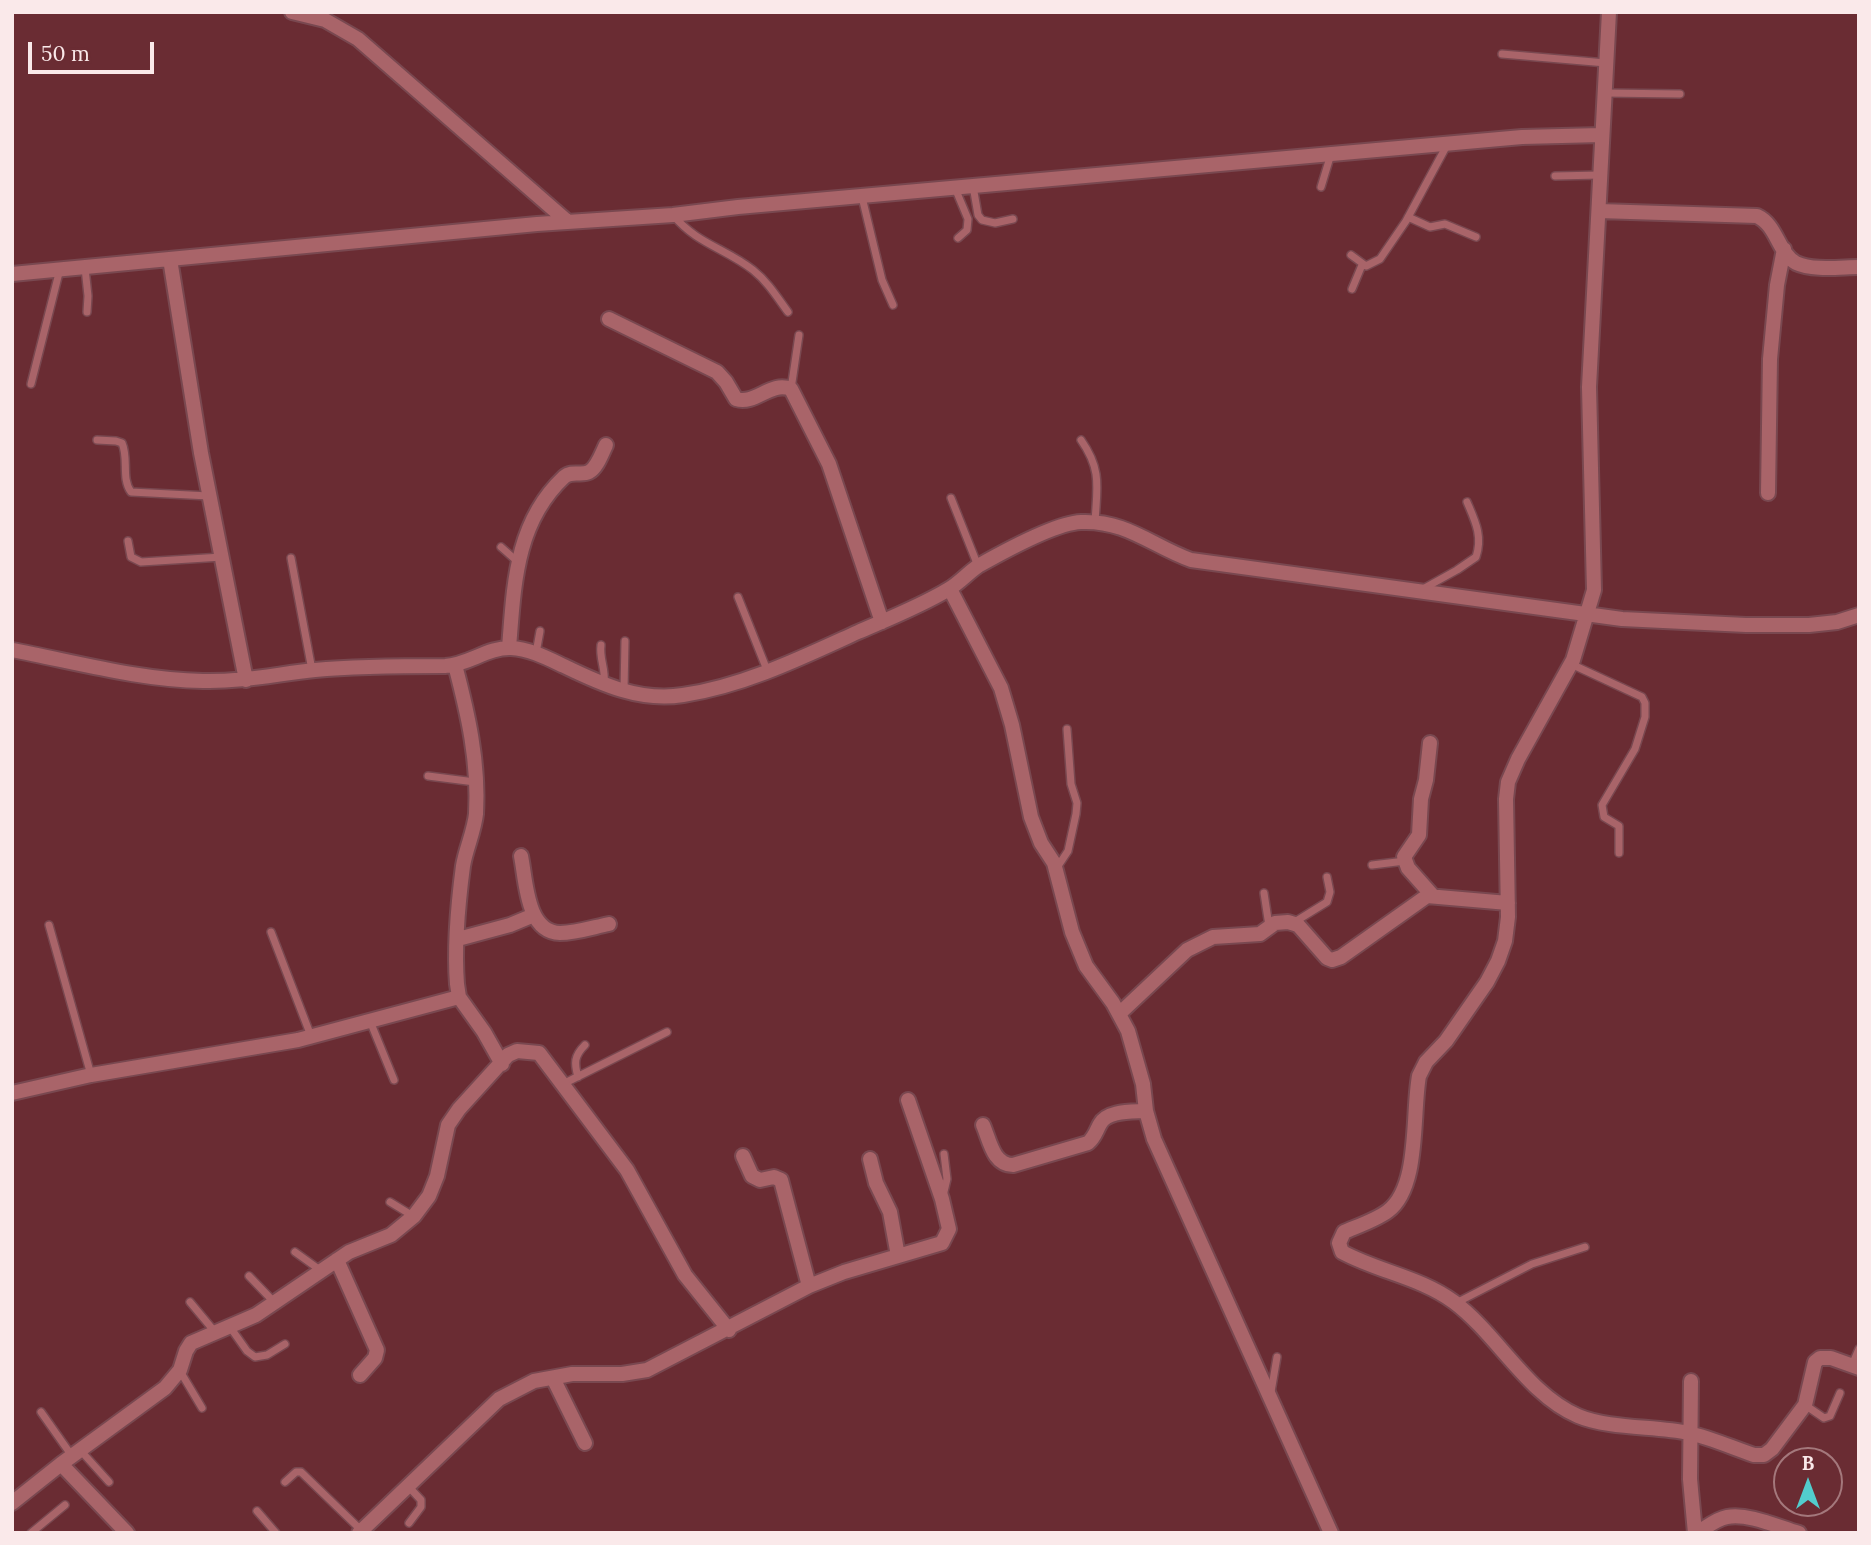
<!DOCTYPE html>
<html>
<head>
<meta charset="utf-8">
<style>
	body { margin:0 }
	#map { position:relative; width:1871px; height:1545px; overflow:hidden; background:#6a2c33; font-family:Lora,serif }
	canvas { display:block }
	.frame { position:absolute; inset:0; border:14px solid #fae9ea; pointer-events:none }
	.north { position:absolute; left:1773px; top:1447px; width:70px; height:70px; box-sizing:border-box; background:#6a2c33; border:2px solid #a4787c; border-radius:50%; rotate:0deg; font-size:19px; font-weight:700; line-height:28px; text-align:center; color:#fae9ea }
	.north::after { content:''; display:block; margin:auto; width:24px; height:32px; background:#52cdcd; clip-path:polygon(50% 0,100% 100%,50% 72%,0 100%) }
	.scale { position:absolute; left:28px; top:42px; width:126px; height:32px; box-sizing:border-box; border:4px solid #fae9ea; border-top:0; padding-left:9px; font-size:21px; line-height:24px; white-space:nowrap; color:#fae9ea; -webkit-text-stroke:5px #6a2c33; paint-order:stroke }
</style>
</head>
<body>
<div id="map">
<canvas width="1871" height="1545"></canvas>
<div class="frame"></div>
<div class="north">B</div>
<div class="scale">50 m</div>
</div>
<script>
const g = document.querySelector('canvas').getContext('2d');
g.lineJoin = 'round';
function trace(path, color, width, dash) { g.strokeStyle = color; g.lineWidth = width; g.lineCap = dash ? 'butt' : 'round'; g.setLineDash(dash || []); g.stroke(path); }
const service = new Path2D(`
	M1502,54l104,9
	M1605,93l75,1
	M1555,176l45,-1
	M973,186l5,29 4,5 13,3 18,-4
	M1321,187l10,-33
	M955,188l13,31 -1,11 -9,8
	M862,197l20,83 11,25
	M673,215c24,29 52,33 80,55 15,12 24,27 35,42
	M1408,217l22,10 15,-3 31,13
	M1351,255l15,11 14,-7 26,-38 41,-76
	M85,268l3,28 -1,16
	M1352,289l10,-24
	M31,384l29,-115
	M791,389l8,-54
	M97,440l19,1 6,2c7,16 -1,35 9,49l78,4
	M1081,440c21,30 16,47 14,82
	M951,498l27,68
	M128,541l3,16 10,5 81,-5
	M501,547l17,15
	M291,558l21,112
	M1421,590l36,-20 19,-13c7,-21 -1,-36 -9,-55
	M738,597l29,73
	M601,645c-2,14 5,24 3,38
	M536,653l4,-22
	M1571,664l71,33 3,6v14l-10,32 -33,56 2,12 15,9v27
	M624,690l1,-49
	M428,776l47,6
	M1372,865l33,-4
	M1056,869l12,-18 8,-37 1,-11 -6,-19 -4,-55
	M1264,893l5,33
	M1293,923l34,-21 3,-10 -3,-15
	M49,925l42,150
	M271,932l40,104
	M370,1021l24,59
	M578,1077c-4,-14 -4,-21 7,-32
	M563,1084l104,-52
	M943,1196l4,-17 -3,-25
	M390,1202l23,14
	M295,1252l25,18
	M249,1276l25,26
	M190,1302l25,30
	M1456,1303l76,-39 53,-17
	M230,1327l17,24 8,6 12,-2 18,-11
	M1852,1365l7,-16
	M180,1371l22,37
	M1271,1392l6,-35
	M1805,1405l19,13 6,-2 10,-23
	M41,1412l31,44
	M81,1451l28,31
	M285,1482l11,-10h5l60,58
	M408,1486l13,14v7l-12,16
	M257,1511l19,22
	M31,1533l34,-28`);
const minor = new Path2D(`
	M292,12l33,8 33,19 210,183
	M1609,12l-20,375 5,203 -21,70 -55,99 -10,23 -2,17 2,118 -3,24 -7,20 -11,21 -41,59 -20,21 -7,14c-7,38 1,111 -31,135 -12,9 -30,15 -44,21l-5,11 3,9c37,20 78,25 112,50 43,32 74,93 124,114 31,13 77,10 111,17 22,5 44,15 65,22h10l8,-6 33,-44 10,-43 5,-4h11l28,10
	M1599,211l158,5c20,9 21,37 39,47 17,8 45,4 63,4
	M170,259l31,194 45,227
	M12,274l525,-50 136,-9 65,-8 784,-70 79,-2
	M609,319l108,53 9,10 10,17c20,6 34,-18 55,-10l38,75 53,158
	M1768,493l2,-134 7,-74 7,-36
	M950,589l51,99 11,37 19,92 10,26 13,20 18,69 14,34 27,37 15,28 15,53 3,27 8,28 177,394
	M509,648c5,-62 6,-125 55,-171 8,-7 17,-1 25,-5 8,-4 13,-19 17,-27
	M12,650c63,12 127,30 191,31 38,1 74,-7 112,-11 43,-4 87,-4 130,-4 23,-1 43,-19 66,-18 19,1 36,10 53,18 37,18 76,36 119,29 61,-9 120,-38 175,-63 30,-13 63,-26 91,-43 10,-6 19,-16 29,-23 23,-13 77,-43 103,-44 45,-2 71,24 110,38l431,59 124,6h63l28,-3 22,-7
	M455,665c13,49 24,97 21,149 -2,18 -10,34 -13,52 -5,38 -9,80 -6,118l2,13 25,35 18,32
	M1430,743l-4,37 -5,19 -2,36 -15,22 4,11 24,27
	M521,856c5,24 5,76 39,77 16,0 34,-6 49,-9
	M458,939l52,-14 24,-10
	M1119,1014l68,-64 26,-13 47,-3 15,-11 13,-1 10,3 29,33 5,2 9,-3 86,-61 81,7
	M12,1093l79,-18 207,-35 161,-43
	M983,1125c7,16 10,40 30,40l75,-22c7,-6 8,-12 12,-19 7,-14 33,-12 46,-13
	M743,1156l9,20 8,4 14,-3 7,3 28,106
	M870,1159l6,24 14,29 8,44
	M337,1260l40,90 -2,8 -15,17
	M553,1378l32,65
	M1691,1381l-1,98 5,54
	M61,1464l66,69
	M12,1503l49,-39 104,-76 15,-18 6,-19 5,-8 65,-28 93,-63 42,-17 23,-19 15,-20 8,-20 11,-51 11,-16 49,-54 9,-4 22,2 88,117 58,105 44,55
	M359,1533l140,-134 35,-18 38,-7h50l25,-4 162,-84 35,-14 98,-29 7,-14 -7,-30 -34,-99
	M1697,1533c10,-6 19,-14 30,-16 22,-4 51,10 72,16`);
trace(service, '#794850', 10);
trace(minor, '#794850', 18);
trace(service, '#a96469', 7);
trace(minor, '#a96469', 14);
</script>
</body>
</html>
